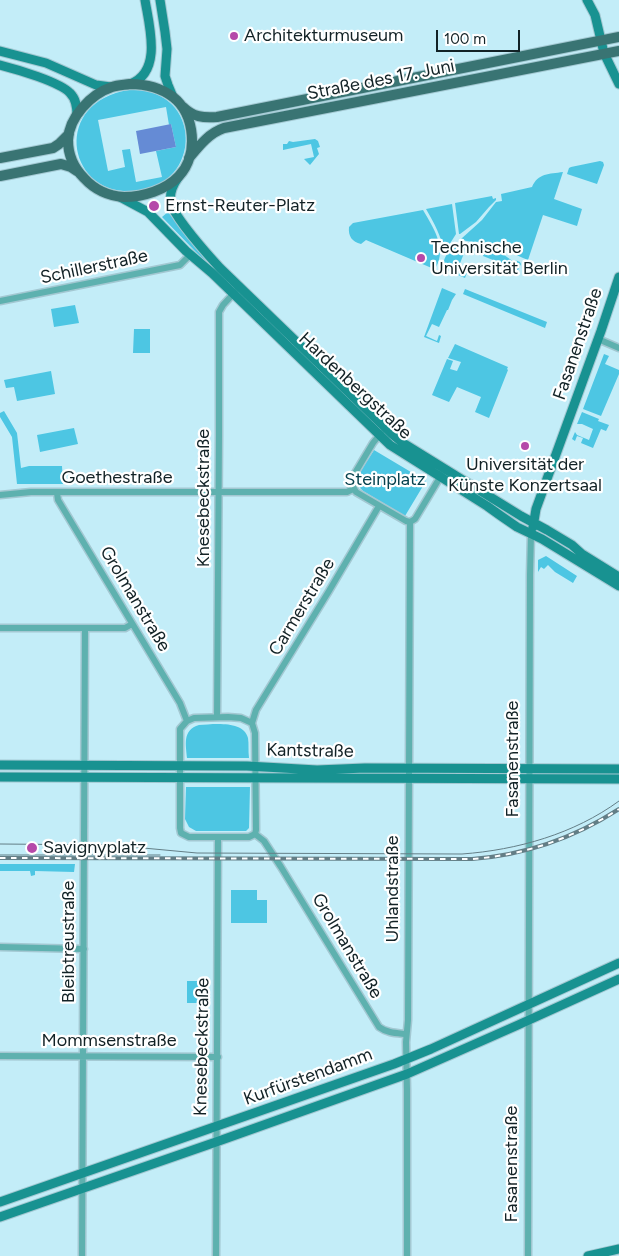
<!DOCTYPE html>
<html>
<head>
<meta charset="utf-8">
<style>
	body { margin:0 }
	#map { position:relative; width:619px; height:1256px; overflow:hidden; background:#c3edf8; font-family:Figtree,sans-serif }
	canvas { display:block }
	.scale { position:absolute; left:436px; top:30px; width:84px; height:22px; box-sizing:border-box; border:2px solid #122226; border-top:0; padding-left:6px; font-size:15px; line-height:18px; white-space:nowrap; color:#122226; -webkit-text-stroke:4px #fff; paint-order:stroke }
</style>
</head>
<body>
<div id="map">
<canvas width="619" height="1256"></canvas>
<div class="scale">100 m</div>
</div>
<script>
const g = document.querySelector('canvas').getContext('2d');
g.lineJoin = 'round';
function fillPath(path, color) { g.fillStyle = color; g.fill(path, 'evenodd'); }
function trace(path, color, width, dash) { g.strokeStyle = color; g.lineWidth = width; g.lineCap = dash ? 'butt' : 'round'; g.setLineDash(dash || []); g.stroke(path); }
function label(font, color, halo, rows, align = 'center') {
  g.font = font + ' Figtree,sans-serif'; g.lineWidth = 4.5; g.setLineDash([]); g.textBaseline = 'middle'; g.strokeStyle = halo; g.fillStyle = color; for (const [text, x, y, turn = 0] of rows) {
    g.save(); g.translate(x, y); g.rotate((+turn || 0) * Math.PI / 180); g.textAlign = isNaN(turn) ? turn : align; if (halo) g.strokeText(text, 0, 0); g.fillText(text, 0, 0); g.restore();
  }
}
const green = new Path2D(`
	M129,90c73,-4 76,94 7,101 -69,7 -86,-89 -7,-101zM166,107l3,18 2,-1 5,23 -20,4 6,26 -26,5 -6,-33 -8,1 3,17 -17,4 -10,-51z
	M315,139l3,2 2,6 -3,1 2,6 -9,11 -6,-6 10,-2 -3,-13 -28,6v-6h4l2,-3 4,1z
	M600,161l3,1 1,3 -7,19 -30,-10 2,-6 2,-1z
	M563,172l-9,27 28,10 -5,17 -34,-11 -15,45c-13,-5 -27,-14 -40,-17 -9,-2 -20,0 -27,-4l21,-19 14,-18 6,-1 -1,-7 31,-7c6,-14 17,-13 31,-15z
	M492,196l1,3 3,-1v2l-7,7 -13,15 -16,12h-1l-4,-31z
	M452,204l4,30 -12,19c-2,-16 -10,-30 -18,-44z
	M423,210c10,17 24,38 13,57h-1l-1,2 -68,-29 -5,4c-9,-2 -13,-8 -12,-17l4,-4z
	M168,212l31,40 24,23 -2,3 -59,-61z
	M472,244l12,1v1l-4,9 -3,-2v-1l-11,-4 -7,18 9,4 -3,8 -19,-8 -2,-2 1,-3 -2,-1c4,-16 14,-19 29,-20z
	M489,247l8,3 17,12 1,-2 5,2 1,2 -3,6 -35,-14 3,-8z
	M442,288l14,6 -4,6 -4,10h-1l-8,17 -7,-3 -6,12 11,5 2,-6 2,1 -2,7 -15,-6z
	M465,289l82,33 -2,6 -82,-34z
	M75,305l4,18 -25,4 -3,-18z
	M134,329h16v24h-17z
	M455,344l53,23 -1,2 1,1 -19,48 -14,-6 6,-15 -24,-10 -8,15 -17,-7 15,-36 6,2 -3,8 7,2 4,-9 -13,-4z
	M604,354l5,2 -4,8 14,6v4l-18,42 -18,-7z
	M51,371l4,23 -38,7 -3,-14 -8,1 -2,-8z
	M4,411l13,22 4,35 8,-2h33l1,18h-46l-5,-47 -12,-20v-4z
	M582,412l17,7 -1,2 11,4 -3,6 -5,-2 -8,19 -12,-5 2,-5 -6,-2 -2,5 -3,-2 3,-7 2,3 12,5 4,-11 -11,-5h-5z
	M74,428l4,16 -38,8 -3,-17z
	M374,450l52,31 -21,35 -42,-25c-3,-3 -6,-6 -5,-11 0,-7 12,-23 16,-30z
	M546,556l31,20 -4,7 -18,-11 -7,-7 -4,4 -3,-2 -3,5v-12z
	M199,725c14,-1 45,-5 49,13 1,6 0,13 1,20h-62c-1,-13 -5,-28 12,-33z
	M186,787h64l-1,41 -3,3h-50l-7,-4 -4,-8z
	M0,864h75l-1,8 -39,-1v4l-4,1 -1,-5h-30z
	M231,890h26v10h10v23h-36z
	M187,981h14v22h-14z`);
const water = new Path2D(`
	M171,124l5,23 -36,7 -4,-23z`);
const street = new Path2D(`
	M0,301l180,-36 10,-10
	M598,339l21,9
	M381,433l-8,10 -21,35v7l4,7 50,29 4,1
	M57,493l1,7 122,203 7,18
	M0,495l31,-3h316l6,-3
	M410,522l5,-3 27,-45
	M0,628h125l7,-4
	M217,717l2,-282v-123l4,-7 12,-13
	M228,717l13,1 11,5 3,10 1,97 -1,4 -6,3h-60l-8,-4 -1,-5v-99l7,-8 7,-3z
	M252,723l4,-13 73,-119 50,-85
	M255,834l9,7 17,26 98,160c8,6 17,6 27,7
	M0,947l84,2
	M0,1056l218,1
	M82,1256l3,-628
	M216,1256l2,-418
	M407,1256v-166l-1,-48 2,-22 2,-498
	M528,1256l2,-681 1,-41`);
const secondary = new Path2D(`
	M160,0l5,32 2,17 -2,27 3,9 5,12
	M587,0l8,15 9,38 15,31
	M0,51l46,12 50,22 15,2
	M0,65c16,4 60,17 70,28 6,6 7,13 7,22
	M130,84c33,-12 19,-59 15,-84
	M178,178c-5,7 -9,16 -7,25 3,14 38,53 49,65l172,166 11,9 118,73 26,14 25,15 10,9 37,23
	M120,197l28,15 38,39 26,22 178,172 97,61 14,10 16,11 25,12 77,47
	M533,527l3,-18 65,-178 18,-54
	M0,765l247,1 70,4 48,-2 254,1
	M0,777l619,2
	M0,1202l394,-138 37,-15 188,-86
	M0,1217l216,-75 191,-68 111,-49 101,-46
	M588,1256l31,-7`);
const primary = new Path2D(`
	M130,84c15,0 31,4 43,13 22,17 26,58 6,79 -13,14 -36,21 -55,21 -16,-1 -30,-8 -40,-19 -10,-10 -16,-24 -16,-38 1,-23 23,-46 44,-53 6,-2 12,-2 18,-3z
	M183,107c10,10 20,11 34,10l402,-80
	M0,158l53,-10 6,-4 10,-10
	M189,158c10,-12 20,-25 35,-30l395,-77
	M0,176l61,-12 10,3 6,4`);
const tram = new Path2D(`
	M0,844l111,1 86,8 265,1c55,-4 112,-20 157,-53
	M0,855h160`);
const rail = new Path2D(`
	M0,858l472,1c53,-4 102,-21 147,-50`);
const markers = [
	[234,36,5,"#b549a9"],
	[154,206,6,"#b549a9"],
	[421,258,5,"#b549a9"],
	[525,446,5,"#b549a9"],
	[32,848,6,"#b549a9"]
];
const poiNames = [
	["Architekturmuseum",244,36],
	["Ernst-Reuter-Platz",165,206],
	["Technische",431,248],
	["Universität Berlin",431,269],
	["Universität der",525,465,"center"],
	["Künste Konzertsaal",525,486,"center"],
	["Savignyplatz",43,848]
];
const streetNames = [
	["Straße des 17. Juni",381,80,-11],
	["Schillerstraße",94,267,-12],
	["Fasanenstraße",578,344,-71],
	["Hardenbergstraße",355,386,43],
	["Goethestraße",117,478],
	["Knesebeckstraße",204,498,-90],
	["Grolmanstraße",135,599,59],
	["Carmerstraße",302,607,-59],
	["Kantstraße",310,751,1],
	["Fasanenstraße",513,759,-90],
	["Uhlandstraße",393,889,-90],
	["Bleibtreustraße",69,942,-90],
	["Grolmanstraße",347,946,59],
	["Mommsenstraße",109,1041],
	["Knesebeckstraße",202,1047,-89],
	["Kurfürstendamm",308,1077,-20],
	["Fasanenstraße",512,1164,-90]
];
const parkNames = [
	["Steinplatz",385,480]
];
fillPath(green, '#4dc6e3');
fillPath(water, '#658bd5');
trace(street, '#a3c8d2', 9);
trace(secondary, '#a3c8d2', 11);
trace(primary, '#a3c8d2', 12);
trace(street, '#5eb1af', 6);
trace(secondary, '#189291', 9);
trace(primary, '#397473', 10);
trace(tram, '#637e86', 1);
trace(rail, '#637e86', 4);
trace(rail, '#fff', 2, [5.5]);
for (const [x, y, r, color] of markers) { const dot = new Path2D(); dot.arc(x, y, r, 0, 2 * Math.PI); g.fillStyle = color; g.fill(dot); trace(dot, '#fff', 2); }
label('18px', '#122226', '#fff', poiNames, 'left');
label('18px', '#122226', '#fff', streetNames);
label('18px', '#06424f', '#fff', parkNames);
</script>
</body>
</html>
